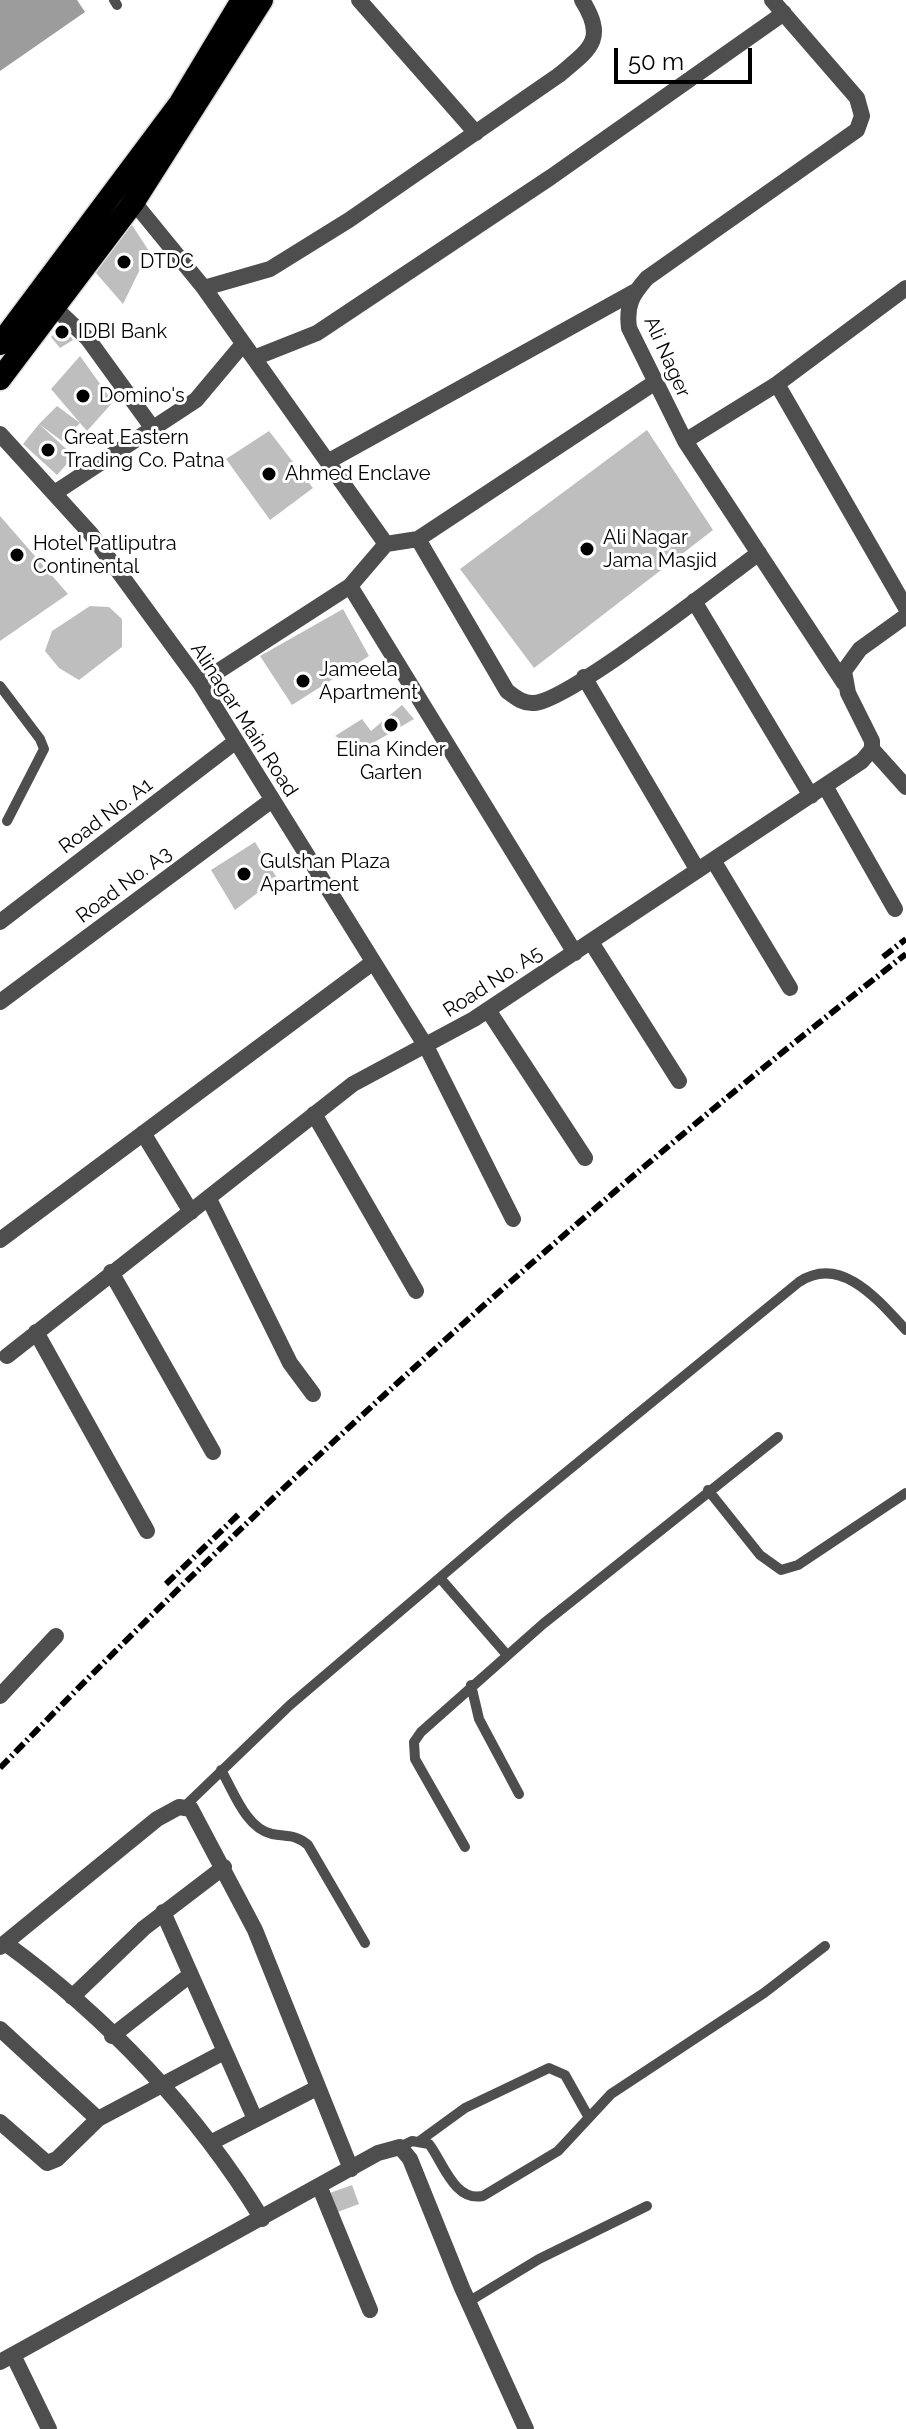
<!DOCTYPE html>
<html>
<head>
<meta charset="utf-8">
<style>
	body { margin:0 }
	#map { position:relative; width:906px; height:2429px; overflow:hidden; background:#fff; font-family:Raleway,sans-serif }
	canvas { display:block }
	.scale { position:absolute; left:614px; top:48px; width:138px; height:36px; box-sizing:border-box; border:4px solid #000; border-top:0; padding-left:10px; font-size:24px; line-height:28px; white-space:nowrap; color:#000; -webkit-text-stroke:6px #fff; paint-order:stroke }
</style>
</head>
<body>
<div id="map">
<canvas width="906" height="2429"></canvas>
<div class="scale">50 m</div>
</div>
<script>
const g = document.querySelector('canvas').getContext('2d');
g.lineJoin = 'round';
function fillPath(path, color) { g.fillStyle = color; g.fill(path, 'evenodd'); }
function trace(path, color, width, dash) { g.strokeStyle = color; g.lineWidth = width; g.lineCap = dash ? 'butt' : 'round'; g.setLineDash(dash || []); g.stroke(path); }
function label(font, color, halo, rows, align = 'center') {
  g.font = font + ' Raleway,sans-serif'; g.lineWidth = 6; g.setLineDash([]); g.textBaseline = 'middle'; g.strokeStyle = halo; g.fillStyle = color; for (const [text, x, y, turn = 0] of rows) {
    g.save(); g.translate(x, y); g.rotate((+turn || 0) * Math.PI / 180); g.textAlign = isNaN(turn) ? turn : align; if (halo) g.strokeText(text, 0, 0); g.fillText(text, 0, 0); g.restore();
  }
}
const water = new Path2D(`
	M0,0h77l8,12 -85,59z`);
const building = new Path2D(`
	M130,222l19,29 -26,53 -27,-31z
	M63,326l10,14 -13,8 -9,-11z
	M80,356l33,46 -26,29 -7,-8 -18,18 -23,-17 18,-18 23,17 -29,-34z
	M39,424l35,32 -17,19 -34,-31z
	M647,430l66,100 -179,138 -74,-99z
	M269,431l44,57 -43,32 -44,-61z
	M0,516l68,78 -68,47z
	M90,606l19,1 13,12v28l-43,33 -20,-12 -14,-17 7,-20z
	M343,609l26,47 -77,49 -32,-49z
	M402,705l12,14 -53,31 -26,-14 27,-17 9,12z
	M255,842l22,36 -42,32 -24,-40z
	M352,2185l7,19 -24,9 -8,-19z`);
const service = new Path2D(`
	M114,0l3,5
	M0,686l40,53 4,10 -37,72
	M708,1490l52,65 21,15 17,-5 108,-72
	M440,1578l67,77
	M471,1685l8,34 40,75
	M221,1770c12,20 25,59 51,64 14,3 24,0 36,11l57,98
	M185,1806l105,-101 220,-187 289,-236c42,-28 79,18 107,48
	M465,1847l-50,-88 -1,-17 7,-10 122,-108 235,-187
	M421,2140l44,-32 84,-40 16,7 23,41
	M400,2147l12,-6 17,3c14,18 25,58 54,52l75,-45 53,-57 153,-101 61,-47
	M468,2302l71,-43 108,-53`);
const minor = new Path2D(`
	M359,0l117,133
	M772,0l85,98 5,18 -5,14 -210,148c-15,17 -21,27 -18,50l56,113 159,242
	M128,195l76,93 182,256
	M204,288l66,-19 79,-49 210,-145c31,-26 48,-35 23,-75
	M54,307l34,32 66,91
	M254,358l63,-25 234,-156 233,-164
	M777,384l129,224
	M0,434l91,100 109,149 227,365 86,171
	M685,441l92,-57 129,-96
	M329,461l305,-169
	M56,492l140,-92 47,-56
	M418,539l89,152c8,6 16,13 27,12 35,-2 188,-123 225,-150
	M350,586l225,367
	M694,601l117,195
	M584,677l113,192
	M200,683l150,-97 36,-42 32,-5 236,-156
	M872,749l34,38
	M825,786l70,123
	M713,860l77,128
	M0,922l235,-180
	M591,942l88,139
	M0,1002l272,-202
	M488,1010l97,148
	M314,1114l102,177
	M143,1133l48,79
	M209,1199l81,164 23,31
	M0,1240l372,-277
	M111,1272l102,180
	M36,1332l111,199
	M7,1356l346,-272 121,-65 388,-258 10,-12v-8l-24,-48 -4,-22 16,-22 46,-33
	M0,1696l56,-60
	M163,1912l92,207
	M5,1943c101,73 192,169 257,276
	M0,1947l157,-128 22,-12 12,2 64,121 96,239
	M72,1997l72,-69 80,-61
	M0,2029l98,90
	M112,2036l78,-61
	M0,2122l47,41 10,-4 41,-40 126,-67
	M212,2142l105,-54
	M320,2188l50,122
	M13,2355l36,74
	M0,2362l378,-209 22,-6 10,12 52,129 64,141`);
const trunk = new Path2D(`
	M0,344l180,-241 62,-103
	M0,379l133,-176 129,-203`);
const rail = new Path2D(`
	M883,957l23,-18
	M166,1584l75,-72
	M0,1768c283,-292 586,-564 906,-814`);
const markers = [
	[124,262,8,"#000"],
	[62,332,8,"#000"],
	[83,396,8,"#000"],
	[48,450,8,"#000"],
	[269,474,8,"#000"],
	[587,549,8,"#000"],
	[17,555,8,"#000"],
	[303,681,8,"#000"],
	[391,725,8,"#000"],
	[244,874,8,"#000"]
];
const poiNames = [
	["DTDC",140,262],
	["IDBI Bank",78,332],
	["Domino's",99,396],
	["Great Eastern",64,438],
	["Trading Co. Patna",64,461],
	["Ahmed Enclave",285,474],
	["Ali Nagar",603,538],
	["Jama Masjid",603,561],
	["Hotel Patliputra",33,544],
	["Continental",33,567],
	["Jameela",319,670],
	["Apartment",319,693],
	["Elina Kinder",391,750,"center"],
	["Garten",391,773,"center"],
	["Gulshan Plaza",260,862],
	["Apartment",260,885]
];
const streetNames = [
	["Ali Nager",667,357,66],
	["Alinagar Main Road",244,720,57],
	["Road No. A1",106,816,-37],
	["Road No. A3",124,885,-37],
	["Road No. A5",493,982,-33]
];
fillPath(water, '#9c9c9c');
fillPath(building, '#bebebe');
trace(trunk, '#dbdbdb', 25);
trace(service, '#4e4e4e', 10);
trace(minor, '#4e4e4e', 16);
trace(trunk, '#000', 22);
trace(rail, '#000', 6, [12, 4, 2, 4]);
for (const [x, y, r, color] of markers) { const dot = new Path2D(); dot.arc(x, y, r, 0, 2 * Math.PI); g.fillStyle = color; g.fill(dot); trace(dot, '#fff', 3); }
label('20px', '#000', '#fff', poiNames, 'left');
label('20px', '#000', '#fff', streetNames);
</script>
</body>
</html>
